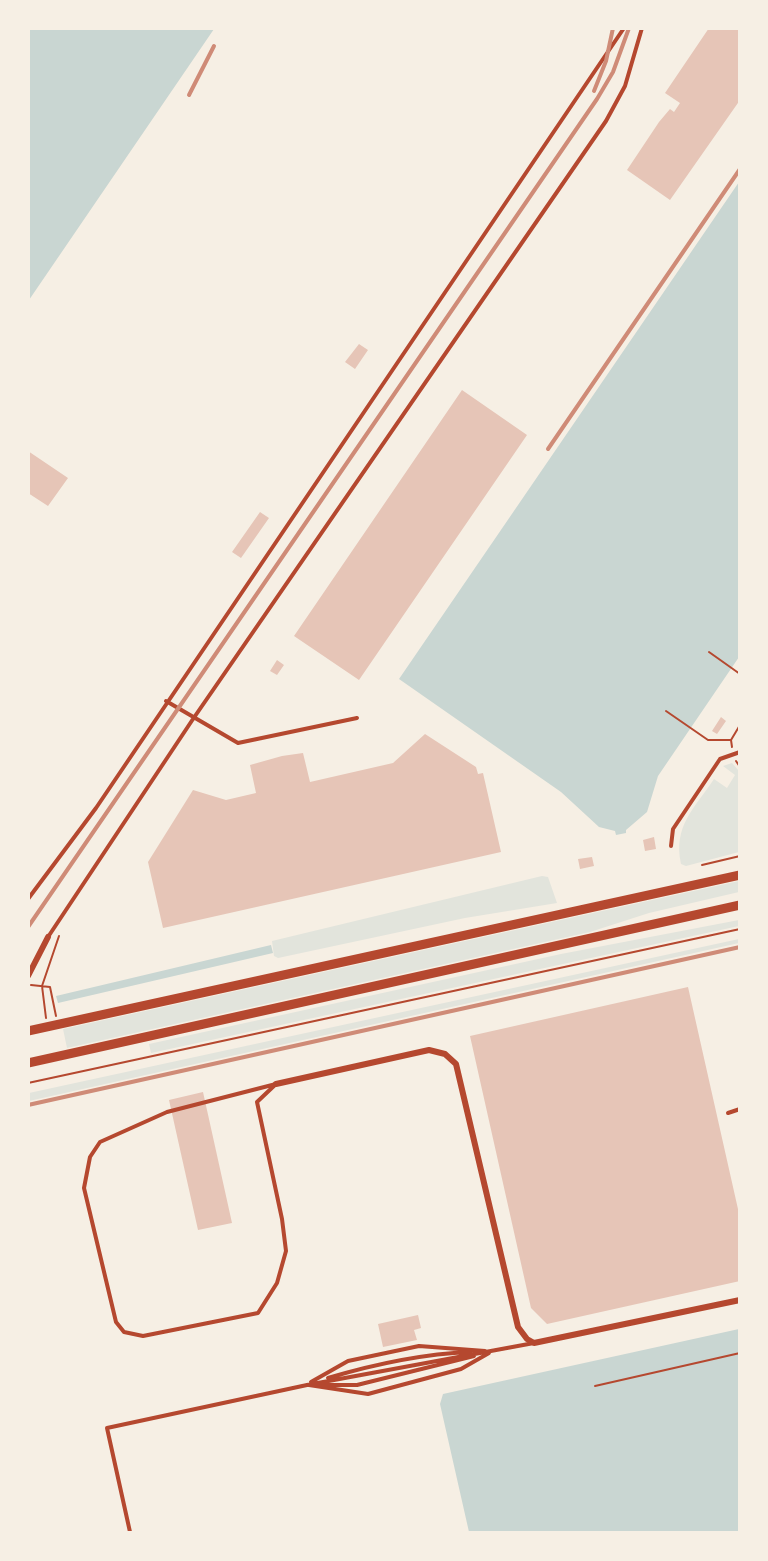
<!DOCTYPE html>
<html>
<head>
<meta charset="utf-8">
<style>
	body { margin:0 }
	#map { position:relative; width:768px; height:1561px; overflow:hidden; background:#f6efe4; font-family:"DejaVu Sans",sans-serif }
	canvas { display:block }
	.frame { position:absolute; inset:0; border:30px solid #f6efe4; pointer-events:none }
</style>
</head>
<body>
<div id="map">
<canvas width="768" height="1561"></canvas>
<div class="frame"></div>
</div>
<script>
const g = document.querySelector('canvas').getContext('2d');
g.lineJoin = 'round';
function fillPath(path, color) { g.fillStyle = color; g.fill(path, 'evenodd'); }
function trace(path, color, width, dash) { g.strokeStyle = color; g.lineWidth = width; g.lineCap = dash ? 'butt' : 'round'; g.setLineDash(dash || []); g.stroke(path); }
const green = new Path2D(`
	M732,763l7,8v81l-53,14 -5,-2c-8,-38 13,-55 33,-85l13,9 8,-13 -12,-9z
	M542,876l6,1 9,26 -92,15 -187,40 -4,-2 -2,-15z
	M739,881v11l-90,21 -59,19 -523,116 -4,-19z
	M739,920v6l-588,127 -2,-9 412,-90z
	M739,939v4l-710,158v-8z`);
const water = new Path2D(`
	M29,28l185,1 -185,271 -1,-271z
	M739,182v475l-81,119 -11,36 -21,18v3l-10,2 -1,-4 -16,-4 -38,-35 -162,-113z
	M271,945l2,8 -215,50 -2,-7z
	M739,1329v203h-270l-29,-128 3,-10z`);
const building = new Path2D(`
	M709,28h31v72l-70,100 -43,-30 32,-48 11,-13 4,3 6,-9 -15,-10z
	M359,344l9,6 -13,19 -10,-7z
	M462,390l65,45 -168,245 -65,-44z
	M28,451l40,27 -20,28 -20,-13z
	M260,512l9,6 -28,40 -9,-6z
	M277,660l7,5 -7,10 -7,-4z
	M721,717l5,4 -9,13 -5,-3z
	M425,734l51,33 2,7 5,-1 18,79 -338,76 -15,-66 45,-72 33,10 30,-7 -6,-28 32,-9 21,-3 7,29 83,-19z
	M654,837l2,12 -11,2 -2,-11z
	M592,857l2,9 -14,3 -2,-10z
	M688,987l52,231v63l-193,43 -16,-16 -61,-272z
	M203,1092l29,131 -34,7 -29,-130z
	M418,1315l3,13 -7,2 3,10 -34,7 -5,-23z`);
const path = new Path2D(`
	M709,652l31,22
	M666,711l42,29h23
	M732,747l-1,-7 9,-15
	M736,761l4,6
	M702,865l38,-9
	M31,985l19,2 6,29
	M46,1018l-4,-32 17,-50
	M28,1083l712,-154
	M595,1386l145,-33`);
const service = new Path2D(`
	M166,701l72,42 119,-25
	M671,846l2,-17 47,-70 20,-7
	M28,899l68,-91 528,-780
	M48,937l145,-218 413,-598 19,-35 17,-58
	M276,1084l-19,18 25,117 4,32 -9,32 -19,30 -115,23 -19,-4 -8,-10 -32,-134 6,-31 10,-15 67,-30z
	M728,1113l12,-4
	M328,1378c47,-14 93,-24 142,-26
	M311,1382l37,-21 71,-15 66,5
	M309,1385l59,9 93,-25 28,-16
	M320,1385h37l117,-29
	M130,1532l-23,-104 200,-43 227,-42`);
const minor = new Path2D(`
	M28,976l20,-39
	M276,1084l153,-34 16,4 11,10 62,263 9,12 7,4 206,-43`);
const tertiary = new Path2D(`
	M28,1031l712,-156
	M28,1063l712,-158`);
const rail = new Path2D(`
	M594,91l12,-30 7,-33
	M189,95l25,-49
	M548,449l192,-280
	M28,927l569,-828 16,-27 16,-44
	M28,1105l712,-158`);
fillPath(green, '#e2e4dc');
fillPath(water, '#c9d6d2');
fillPath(building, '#e6c5b7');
trace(path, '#b5482f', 2);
trace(service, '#b5482f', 4);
trace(minor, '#b5482f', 6);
trace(tertiary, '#b5482f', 9);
trace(rail, '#cf8b77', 4);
</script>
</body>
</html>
